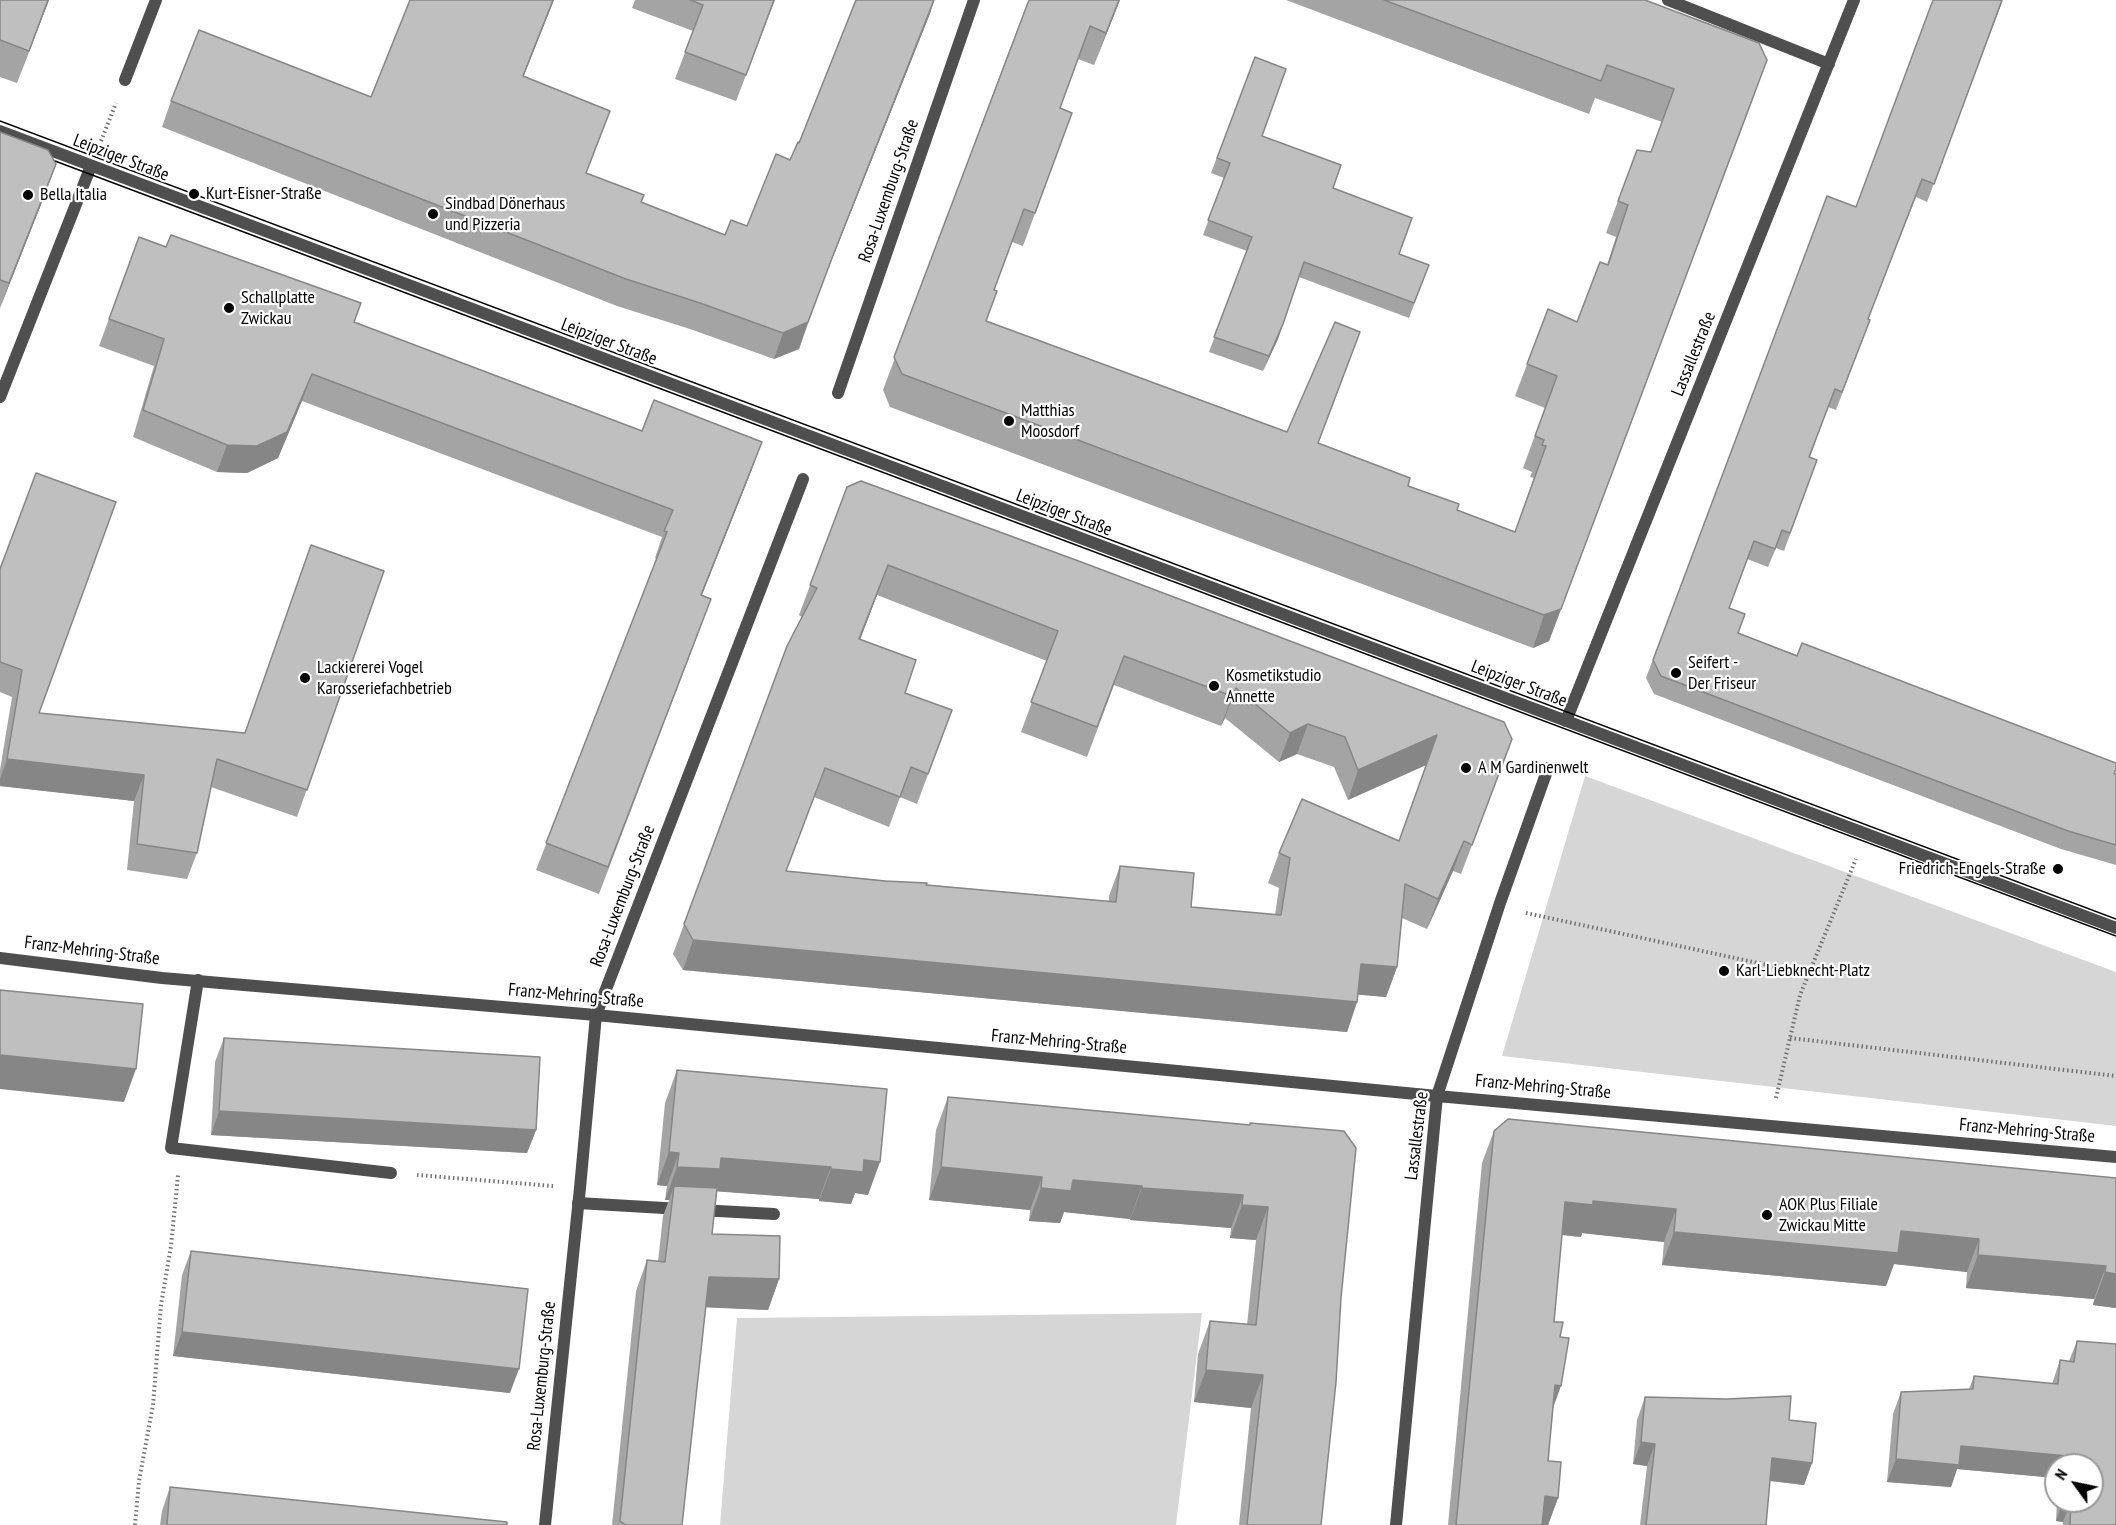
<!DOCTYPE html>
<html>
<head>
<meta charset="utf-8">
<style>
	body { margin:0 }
	#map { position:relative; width:2116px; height:1525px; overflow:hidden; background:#fff; font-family:"PT Sans Narrow",sans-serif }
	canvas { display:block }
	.north { position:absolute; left:2044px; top:1453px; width:60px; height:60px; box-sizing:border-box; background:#fff; border:2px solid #999; border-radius:50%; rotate:303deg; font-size:16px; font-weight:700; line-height:24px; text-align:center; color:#000 }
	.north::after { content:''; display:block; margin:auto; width:21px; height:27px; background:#000; clip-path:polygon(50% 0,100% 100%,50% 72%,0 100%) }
</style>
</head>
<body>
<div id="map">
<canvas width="2116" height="1525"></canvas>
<div class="north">N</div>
</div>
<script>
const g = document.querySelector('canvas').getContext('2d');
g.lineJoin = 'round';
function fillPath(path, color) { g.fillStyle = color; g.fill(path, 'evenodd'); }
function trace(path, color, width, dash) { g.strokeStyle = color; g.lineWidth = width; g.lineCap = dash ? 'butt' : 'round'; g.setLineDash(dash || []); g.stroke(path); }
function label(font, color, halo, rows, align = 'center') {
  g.font = font + ' "PT Sans Narrow",sans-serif'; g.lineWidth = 4.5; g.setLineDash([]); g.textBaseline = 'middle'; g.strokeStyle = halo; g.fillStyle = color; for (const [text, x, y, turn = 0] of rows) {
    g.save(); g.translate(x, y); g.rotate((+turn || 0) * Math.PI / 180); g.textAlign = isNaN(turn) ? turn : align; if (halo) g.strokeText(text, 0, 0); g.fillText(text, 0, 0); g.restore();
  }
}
const green = new Path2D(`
	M1585,776l531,196v154l-614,-70z
	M1202,1313l-26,212h-456l17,-207z`);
const path = new Path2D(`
	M101,141l15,-38
	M1526,913l283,61
	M1790,1038l326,38
	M1776,1098l24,-103 56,-136
	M417,1175l136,11
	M135,1525l4,-44 14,-76 8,-100 10,-59 7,-71`);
const service = new Path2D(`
	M198,980l-27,168 220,25
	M578,1203l103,6
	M699,1210l75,4`);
const minor = new Path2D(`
	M1668,0l161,64
	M125,80l31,-80
	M838,393l136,-393
	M0,397l91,-231
	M1566,721l288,-721
	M0,958l162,20 434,37 841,81 679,61
	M545,1525l35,-337 16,-173 207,-536
	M1396,1525l41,-429 63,-193 48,-135`);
const tertiary = new Path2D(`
	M0,131l2116,797`);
const tram = new Path2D(`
	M0,121l2116,798
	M39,155l2077,781`);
const wall = new Path2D(`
	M0,0h49l-32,83 -17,-6z
	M635,0h140l-39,101 -61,-22 18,-48 -61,-23z
	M1029,0h91l-26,65 -16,-6 -18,49 12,5 -49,133 -11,-4 -18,48 -8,31 301,111 61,-68 -30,79 139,67 58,22 19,-54 -4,-1 2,-5 -9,-4 22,-60 -30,-12 33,-87 29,13 30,-57 9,-28 -10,-4 31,-83 14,2 11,-30 -67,-24 -6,16 -303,-114h359l110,93 -206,548 -16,7 -643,-241 -7,-17 125,-336z
	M2003,0l-76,202 -11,-5 -48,122 2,1 -34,90 -8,-3 -18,50 7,3 -33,91 -8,-3 -8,19 -21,-8 -18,49 9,25 378,141v91l-55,-16 -407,-155 -8,-16 181,-482 29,11z
	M931,11l-108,271 -24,67 -25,10 -84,-30 -73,-23 -455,-179 9,-26 200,-4 152,-20 87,34 -24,62 55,29 84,33 22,-9 43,-66 9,-17z
	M1255,57l7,79 71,52 66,66 30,11 -20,53 -110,-41 -21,62 -15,32 -54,-19 38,-101 -44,-16 21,-57 -13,-5z
	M0,132l44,65 -44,111z
	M139,237l215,85 288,109 110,38 -50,126 -1,31 -102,268 -63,-24 121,-311 -2,-1 7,-21 -360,-136 -24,57 -31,15 -30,-1 -84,-35 21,-71 -55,-20z
	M847,487l654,282 -40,105 -8,-3 -26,58 -25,-11 -5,49 -11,30 -28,-3 -1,8 -10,30 -664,-62 -10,-16 114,-308 15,-29 -3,-2zM877,595l170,66 -26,71 66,25 27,-72 107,41 4,-8 54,44 18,-8 37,13 14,33 78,-35 -27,76 -120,12 -11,30 11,5 -4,27 -84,-8 -71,-41 -11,30v6l-323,-31 28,-74 75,30 11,-30 17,7 35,-94 -47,-17 -45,-54z
	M0,569l39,144 205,20 140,-162 -87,246 -86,-30 -14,66 -10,26 -60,-9 7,-69 -134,-15v-16l12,-73 -12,-5z
	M224,1038l312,92 -9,23 -316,-18 4,-73z
	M677,1070l210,19 -19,106 -13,-2 -4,11 -32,-3v-2l-102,-8 -5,43 67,45 -11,31 -62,-3 -24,218h-70l24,-234 11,-31 11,2 5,-46 6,-16h-4l2,-14 -10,-1 8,-82z
	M948,1097l301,28 1,-2 91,175 -20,227h-82l12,-117 -57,-6 4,-48 12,-33 37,4 9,-85 -26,-2 1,-10 -101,-8v-1l-66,-7 -4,11 -31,-2 1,-11 -101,-10 7,-70z
	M1494,1131l622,47v130l-23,-3 1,-6 -128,-11 1,-16 -73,-8 -8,22 -224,-21 2,-23 -82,-9 -1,4 -19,-2 -8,87 6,15 -12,124 10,37 -10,27h-100l34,-362z
	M191,1251l319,142 -337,-37 9,-81z
	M2077,1341l39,184h-53v-3l-7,-1 1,-20h35v-36h-36v13l-99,-9 -6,18 -64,-5 6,-68 8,-22 68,-3 5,-13 78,8 8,-24 9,1z
	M1645,1397l144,23 23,43 -8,22 -34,-4 -4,44h-126l7,-59 -14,-2 4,-44z
	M170,1487l337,38h-347l2,-14z`);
const shadedWall = new Path2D(`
	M48,0h1l-32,83 12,-32z
	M553,0h1l-41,103 10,-27z
	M934,0l-3,11 -109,273 10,-26z
	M1119,0h1l-26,65 12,-32z
	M1755,93l-206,548 -16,7 11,-33z
	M56,164l-12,33 -44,111 9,-25z
	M808,322l-9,27 -25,10 9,-26z
	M1283,324l-5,15 -15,32 6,-15z
	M312,374l-10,27 -24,57 -31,15 -30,-1 10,-27z
	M762,442l-10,27 -61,153 10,-27z
	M888,565l-11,30 -28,74 10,-30z
	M1236,688l-11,30 -4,8 11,-30z
	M1308,724l-11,30 -18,8 11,-29z
	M1437,735l-11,30 -78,35 10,-30z
	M7,759l137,16 -10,26 -134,-15v-7z
	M1464,841l-11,30 -26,58 11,-30z
	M693,940l664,62 -10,30 -664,-62z
	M1361,964l36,3 -11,30 -36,-3z
	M0,1055l136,14 -12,33 -124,-13z
	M219,1111l317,19 -9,23 -316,-18z
	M669,1152l10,1 -12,33 -10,-1z
	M721,1158l110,9 -12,32 -107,-8 -38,-5 -5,14h-4l12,-33z
	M864,1160l16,2 -12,33 -13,-2 -4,11 -32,-3 12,-32z
	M941,1167l101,10 -12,33 -101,-10z
	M1073,1180l69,6 -12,33 -66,-7 -4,11 -31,-2 12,-33z
	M1142,1188l101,7 -12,33 -101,-8z
	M1593,1201l83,8 -12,33 -82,-9 -1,4 -27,-3 11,-32z
	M1242,1205l26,2 -12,33 -26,-2z
	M1901,1231l78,8 -12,33 -73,-8 -8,22 -224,-21 12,-33z
	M1978,1255l128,11 -12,33 -128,-11z
	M2105,1272l11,2v34l-23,-3z
	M709,1277l70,2 -11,31 -70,-3z
	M182,1332l337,37 -9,24 -337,-37z
	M1206,1370l57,5 -12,33 -57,-6z
	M1555,1385l6,1 -12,33z
	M1641,1442l14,2 -8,22 -14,-2z
	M1961,1446l106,10 -3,9h-8v13l-99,-9 -6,18 -64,-5 9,-23z
	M1772,1458l40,5 -8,22 -40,-5z
	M1545,1496l13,2 -10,27h-14z
	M2063,1501h8l-8,21 -7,-1z`);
const building = new Path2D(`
	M0,0h48l-19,51 -29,-11z
	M410,0h143l-30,76 87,35 -24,62 58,22 -3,7 84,33 6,-15 16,6 29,-72 14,6 8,-18 1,1 57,-143h78l-102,258 -24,64 -25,11 -83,-30 -74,-24 -455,-178 28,-71 172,67z
	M690,0h84l-28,75 -61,-23 18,-47z
	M1029,0h90l-13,33 -16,-7 -30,82 12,5 -37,100 -11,-4 -30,81 3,1 -11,30 301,111 48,-110 25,10 -42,111 92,35 -2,8 51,18 -2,6 58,22 31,-86 -4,-1 2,-5 -9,-4 22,-60 -30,-12 21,-55 29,13 23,-60 8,3 20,-60 -10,-4 19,-51 14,2 23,-63 -67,-24 -6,16 -217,-81h261l114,43 8,17 -206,549 -17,6 -642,-241 -8,-17z
	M1933,0h69l-68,184 -12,-5 -54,140 2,1 -28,72 -7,-3 -26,68 8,3 -27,73 -8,-3 -7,19 -21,-8 -25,67 16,6 -7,19 59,23 5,-13 314,120v6l-2,5h2v71l-48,-14 -407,-155 -8,-16 174,-464 29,11z
	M1255,57l31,12 -24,67 79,29 -8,23 79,30 -13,36 30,11 -15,38 -110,-41 -21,62 -14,32 -55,-19 38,-100 -44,-17 22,-57 -13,-5z
	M0,132l48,18 8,14 -47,119 -9,-3z
	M171,235l190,68 -7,19 288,109 12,-31 108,42 -61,153 10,4 -103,268 -62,-24 121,-311 -3,-1 9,-21 -361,-136 -25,58 -30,14 -30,-1 -84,-35 21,-71 -55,-20 30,-82 27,10z
	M36,473l80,29 -77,211 206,20 66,-188 73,26 -77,219 -90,-31 -20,94 -60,-9 7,-69 -137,-16 15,-89 -22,-8v-93z
	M861,481l223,82 420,159 8,17 -40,106 -8,-4 -26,58 -33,-15 -8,83 -36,-3 -4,38 -664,-62 -9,-16 103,-278 30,-58 -7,-3 37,-98zM888,565l170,66 -27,71 66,25 27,-71 108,40 4,-8 54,45 18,-9 37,13 13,33 79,-35 -38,106 -97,-42 -23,54 11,5 -9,57 -90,-8 3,-34 -74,-7 -4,36 -190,-17 1,-2 -42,-2 -99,-10 39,-103 75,29 11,-30 17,7 24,-64 -47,-17 11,-33 -57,-21z
	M0,990l143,14 -7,65 -136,-14z
	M224,1038l316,19 -4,73 -317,-19z
	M677,1070l210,19 -7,73 -16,-2 -1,12 -32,-3v-2l-110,-9 -1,11 -43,-2 2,-14 -10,-1z
	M948,1097l302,28v-2l94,8 12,17 -15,150 -5,84 -15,143h-74l16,-150 -57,-5 4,-49 46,4 12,-118 -26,-2 1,-10 -101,-7v-2l-69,-6 -2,11 -30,-3 1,-11 -101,-10z
	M1508,1119l608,59v96l-11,-2 1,-6 -128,-11 1,-16 -78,-8 -3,22 -224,-21 2,-23 -83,-8v4l-28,-3 -11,120h9l-3,15 9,1 -8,48 -6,-1 -7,76 13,1 -3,36 -13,-2 -3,29h-86l38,-394z
	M674,1186l43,2 -5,46 68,2 -1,43 -70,-2 -27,248h-56l-6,-4 27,-261 18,2z
	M191,1251l337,38 -9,80 -337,-37z
	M2077,1341l39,3v181h-46l1,-24h21v-36h-26l1,-9 -106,-10 -2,19 -63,-6 5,-67 72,-3 1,-13 84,8 2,-24 14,2z
	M1791,1396l-2,24 27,3 -4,40 -40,-5 -6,67h-120l9,-81 -14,-2 4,-45 81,2z
	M170,1487l337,35v3h-340z`);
const markers = [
	[194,194,6,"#000"],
	[28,195,6,"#000"],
	[433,214,6,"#000"],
	[229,308,6,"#000"],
	[1009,421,6,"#000"],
	[1676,673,6,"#000"],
	[305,678,6,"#000"],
	[1214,686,6,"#000"],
	[1466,768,6,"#000"],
	[2058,869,6,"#000"],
	[1724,971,6,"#000"],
	[1767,1215,6,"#000"]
];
const streetNames = [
	["Leipziger Straße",121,158,21],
	["Rosa-Luxemburg-Straße",889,191,-71],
	["Leipziger Straße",609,342,21],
	["Lassallestraße",1694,354,-68],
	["Leipziger Straße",1064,513,21],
	["Leipziger Straße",1519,684,21],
	["Rosa-Luxemburg-Straße",623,896,-69],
	["Franz-Mehring-Straße",92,951,7],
	["Franz-Mehring-Straße",576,996,5],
	["Franz-Mehring-Straße",1059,1042,5],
	["Franz-Mehring-Straße",1543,1087,5],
	["Franz-Mehring-Straße",2027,1131,5],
	["Lassallestraße",1417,1136,-83],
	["Rosa-Luxemburg-Straße",542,1376,-84]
];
const poiNames = [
	["Kurt-Eisner-Straße",206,194],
	["Bella Italia",40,195],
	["Sindbad Dönerhaus",445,204],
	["und Pizzeria",445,225],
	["Schallplatte",241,298],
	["Zwickau",241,319],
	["Matthias",1021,411],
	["Moosdorf",1021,432],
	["Seifert -",1688,663],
	["Der Friseur",1688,684],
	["Lackiererei Vogel",317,668],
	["Karosseriefachbetrieb",317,689],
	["Kosmetikstudio",1226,676],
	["Annette",1226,697],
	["A M Gardinenwelt",1478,768],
	["Friedrich-Engels-Straße",2046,869,"right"],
	["Karl-Liebknecht-Platz",1736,971],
	["AOK Plus Filiale",1779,1205],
	["Zwickau Mitte",1779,1226]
];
fillPath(green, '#d6d6d6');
trace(path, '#717171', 4, [1.5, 3]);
trace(service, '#4f4f4f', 12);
trace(minor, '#4f4f4f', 12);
trace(tertiary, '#4f4f4f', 12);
trace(tram, '#000', 1.5);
fillPath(wall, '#a4a4a4');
fillPath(shadedWall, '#868686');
fillPath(building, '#bfbfbf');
trace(building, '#868686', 1.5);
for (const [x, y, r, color] of markers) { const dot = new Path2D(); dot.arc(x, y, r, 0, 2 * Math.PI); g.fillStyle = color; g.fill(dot); trace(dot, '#fff', 2); }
label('18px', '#000', '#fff', streetNames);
label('18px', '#000', '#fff', poiNames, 'left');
</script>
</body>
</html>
